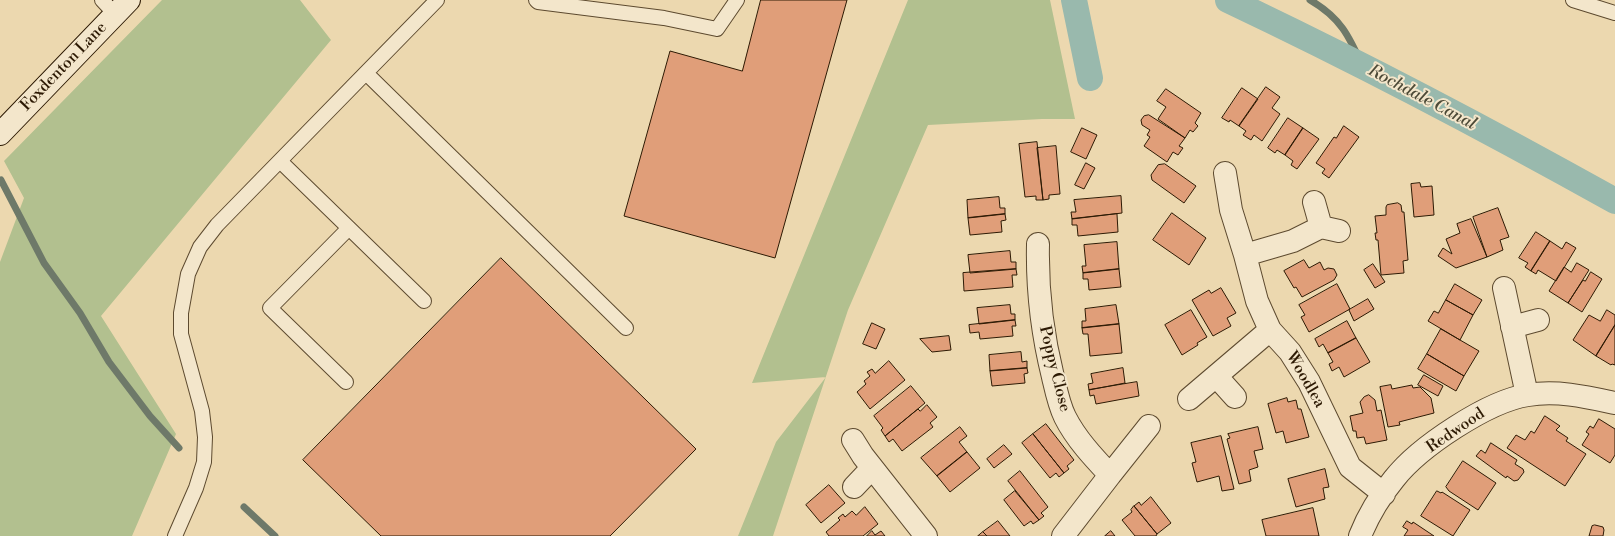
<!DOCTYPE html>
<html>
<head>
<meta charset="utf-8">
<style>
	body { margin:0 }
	canvas { display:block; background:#ecd8af }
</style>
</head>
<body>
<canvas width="1615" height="536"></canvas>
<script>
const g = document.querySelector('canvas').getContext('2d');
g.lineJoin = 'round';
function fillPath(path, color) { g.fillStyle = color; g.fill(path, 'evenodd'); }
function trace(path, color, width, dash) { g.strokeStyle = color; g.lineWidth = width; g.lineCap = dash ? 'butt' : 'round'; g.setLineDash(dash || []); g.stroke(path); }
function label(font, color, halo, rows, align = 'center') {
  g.font = font + ' "Libre Bodoni",serif'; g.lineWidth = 4; g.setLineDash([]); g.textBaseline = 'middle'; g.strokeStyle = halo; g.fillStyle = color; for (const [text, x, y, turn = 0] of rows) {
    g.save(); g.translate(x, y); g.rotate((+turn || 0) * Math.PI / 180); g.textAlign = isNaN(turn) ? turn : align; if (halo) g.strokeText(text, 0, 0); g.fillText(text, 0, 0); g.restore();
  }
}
const green = new Path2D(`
	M162,0h138l31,40 -230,276 75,118 -44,102h-132v-274l24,-64 -20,-37z
	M908,0h142l25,119h-33l-114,6 -80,185 -75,226h-35l38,-94 50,-65 -74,6z`);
const stream = new Path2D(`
	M1310,0c31,18 39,36 53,67
	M1,180l43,83 36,50 29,49 41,54 29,32
	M244,507l31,29`);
const canal = new Path2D(`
	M1074,0l16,78
	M1228,0c131,62 260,130 387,201`);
const building = new Path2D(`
	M761,0h86l-72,258 -151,-42 46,-165 72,20z
	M1266,87l14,10 -8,11 8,6 -18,27 -8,-6 -3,5 -8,-5 3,-4 -7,-5z
	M1242,88l16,11 -19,27 -9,-6 -1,2 -7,-4z
	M1166,89l35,24 -6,10 3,3 -5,6 -3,-2 -5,8 -27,-19 8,-12 -9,-6z
	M1149,115l36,23 -6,8 4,2 -5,7 -5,-3 -6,10 -23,-16 6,-9 -3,-2 3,-5 -8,-5 -1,-5 3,-4z
	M1288,118l15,10 -18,27 -8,-5 -2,3 -7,-5z
	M1344,126l15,11 -30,41 -7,-5 3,-4 -9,-6 18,-26 2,1z
	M1082,128l15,7 -11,24 -15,-7z
	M1303,128l16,11 -22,30 -6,-4 2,-4 -8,-6z
	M1037,142l6,58h-7v-4l-11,1 -6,-53z
	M1056,146l4,48 -11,1v4l-6,1 -6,-52z
	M1086,163l9,5 -11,21 -9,-4z
	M1165,164l31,22 -12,17 -32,-23 -1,-5 7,-10z
	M1420,183l1,4 11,-1 2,29 -20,2 -3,-33z
	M1121,196l1,17 -50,6 -1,-7h5l-2,-12z
	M999,197l1,11h5v6l-37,4 -1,-18z
	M1398,203l3,2 1,7h2l4,48 -5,1 1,12 -23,2 -3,-35h-2l-1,-7h2l-2,-17 11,-1v-8l1,-2z
	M1498,208l11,29 -9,3 3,10 -16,7 -14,-40z
	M1172,213l34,25 -17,27 -36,-25z
	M1005,214l1,6 -5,1 1,11 -32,3 -2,-17z
	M1117,214l1,18 -40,4 -1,-11h-5v-6z
	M1471,219l16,38 -31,11 -18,-12 5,-8 9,6 -6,-15 14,-6 -3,-9z
	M1536,232l14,9 -19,30 -6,-4 3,-4 -9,-5z
	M1550,241l12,8 4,-7 10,6 -20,33 -18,-11 -2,4 -5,-3z
	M1117,242l2,27 -36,4 -1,-7h4l-2,-21z
	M1010,251l1,11h5v7l-46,4 -2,-18z
	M501,258l195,191 -86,87h-229l-78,-76z
	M1304,260l5,8 11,-6 4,8 4,-2 6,1 3,6 -3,5 -32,17 -6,-10 -2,1 -10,-17z
	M1577,263l12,7 -21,33 -19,-12 15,-24 7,5z
	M1373,264l12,18 -10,6 -11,-18z
	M1016,269l1,6h-5l1,12 -49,4 -1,-18z
	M1119,269l2,18 -32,3 -1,-11h-5v-6z
	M1591,272l11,7 -20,33 -14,-9 15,-23 2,1z
	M1337,284l13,25 -41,23 -8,-15 4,-2 -6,-10z
	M1455,284l27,16 -9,15 -27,-15z
	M1221,288l15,25 -9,5 4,8 -18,10 -21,-36 17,-10 2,3z
	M1368,299l6,10 -20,12 -5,-11z
	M1446,300l27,15 -13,25 -32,-19 6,-10 4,2z
	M1010,305l1,9h4v6l-36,4 -2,-16z
	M1116,305l3,19 -37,4v-7h4l-1,-12z
	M1191,310l16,27 -10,6 1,2 -16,10 -17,-30z
	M1607,310l8,5v10l-19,31 -23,-16 16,-25 11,6z
	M1015,320l1,6h-4l1,10 -33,3 -1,-7 -9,1 -1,-8z
	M1347,321l9,17 -28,15 -5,-9 -4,3 -4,-8z
	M872,323l13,6 -9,20 -13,-5z
	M1119,324l3,29 -32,3 -2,-22h-5l-1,-6z
	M1615,325v40l-3,-1 -1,1 -15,-9z
	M1441,329l38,22 -15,25 -37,-22z
	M949,336l2,14 -19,2 -12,-13z
	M1356,338l14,24 -26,15 -5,-10 -7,4 -3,-7 4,-2 -5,-9z
	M1021,352l1,10 5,-1v7l-37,3 -1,-16z
	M1427,354l37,22 -8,15 -38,-22z
	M889,361l16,19 -35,29 -13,-17 9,-8 -2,-3 6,-5 -3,-4 5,-3 3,4z
	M1027,368l1,5 -4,1 1,9 -33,3 -2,-15z
	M1123,368l2,15 -36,7 -1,-6 5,-1 -2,-9z
	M1424,375l19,11 -5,10 -20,-11z
	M1137,382l2,14 -43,8 -2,-9 -4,1 -1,-6z
	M1391,385l1,4 20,-4 1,3 7,-1 11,11 3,15 -35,9 1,3 -12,2 -8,-40z
	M911,386l14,17 -40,33 -4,-6 2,-2 -9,-12z
	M1369,395l6,5 2,11 4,-1 6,30 -21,4 -2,-7 -7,1 -1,-7h-3l-3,-15 13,-3 -3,-11 4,-5z
	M1287,398l1,4 8,-2 2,9h3l8,28 -23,6 -3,-12 -7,2 -8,-29z
	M927,405l10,12 -7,6 3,4 -31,24 -9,-12 -4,3 -4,-6 33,-27 2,2z
	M1545,416l15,10 -4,4 12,8 -2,3 20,13 -21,32 -58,-38 9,-13 9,5 6,-9 3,2z
	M1599,419l16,10v26l-5,8 -28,-18 7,-11 -3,-2 4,-6 3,2z
	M1046,424l28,36 -7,6 2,3 -5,4 -31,-39z
	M960,427l7,9 -8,6 8,10 -30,24 -16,-18z
	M1258,427l5,22 -9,2 4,16 -9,3 2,11 -12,3 -12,-45 3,-1 -2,-4z
	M1033,434l31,39 -5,4 -3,-4 -6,5 -28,-35z
	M1221,436l13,53 -12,2 -3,-15 -22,6 -5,-19 4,-1 -5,-19z
	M1491,443l26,17 -2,4 8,5 1,3 -6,8 -4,1 -7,-5 -1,2 -30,-22 5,-6 4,3z
	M1004,445l8,9 -18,14 -7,-9z
	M967,452l13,16 -30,24 -13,-16z
	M1463,461l33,22 -18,27 -29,-19 -3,-4z
	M1325,469l4,18 -6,1 2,11 -29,8 -8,-28z
	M1020,471l28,36 -7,6 3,3 -5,4 -31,-39z
	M829,485l16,18 -24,20 -15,-18z
	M1015,491l24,29 -6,4 -2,-3 -7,5 -20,-26z
	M1437,491l4,2 1,-1 28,18 -17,26 -32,-20z
	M1151,497l20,26 -14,11 -23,-28 5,-4 2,3z
	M1134,506l23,28 -1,2h-21l-13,-16 10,-8 -1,-2z
	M865,507l13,17 -15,12h-34l-3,-4 14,-12 -2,-2 5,-4 2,3 7,-6 4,4z
	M1313,508l6,28h-53l-4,-16z
	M998,521l12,15h-23l-4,-4z
	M1407,521l5,3 1,-2 21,14h-30l4,-6 -5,-3z
	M1595,525l8,2 1,3 -1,6h-14l3,-10z
	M872,531l3,4 6,-4 4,5h-18z
	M1111,531l4,5h-10z
	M983,532l4,4h-9z`);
const service = new Path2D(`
	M102,0l13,14
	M536,0l2,2 126,16 53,11 20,-29
	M1573,0l42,13
	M366,73l260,255
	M280,161l144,140
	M346,382l-76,-74 79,-80
	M175,536l21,-48 8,-26 1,-25 -3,-26 -21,-77v-21l7,-39 12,-27 17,-22 220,-225`);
const minor = new Path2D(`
	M1225,173l6,37 14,45 12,46 13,29 20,22 19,30 41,85 34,27
	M1314,202l7,25
	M1038,244c-1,45 4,89 15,133 3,13 6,28 12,40 11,22 29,41 45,58l-47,61
	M1245,255l48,-14 28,-14 18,4
	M1504,288l23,107
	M1512,327l26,-7
	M1217,377l18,20
	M1189,399l81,-69
	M853,440l10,16 63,80
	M1110,475l39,-49
	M854,487l18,-19
	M1360,536c8,-20 20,-40 34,-57 25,-32 94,-78 134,-84 29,-5 59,2 87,8`);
const secondary = new Path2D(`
	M0,134l129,-134`);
const streetNames = [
	["Foxdenton Lane",64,67,-46],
	["Poppy Close",1054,369,76],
	["Woodlea",1305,380,60],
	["Redwood",1456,431,-34]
];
const waterNames = [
	["Rochdale Canal",1422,98,28]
];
fillPath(green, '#b2c08f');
trace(stream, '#6e7969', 7);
trace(canal, '#99b9ad', 26);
fillPath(building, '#e09e79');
trace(building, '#2d1a04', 1);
trace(service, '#5d4a2f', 16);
trace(minor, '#5d4a2f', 24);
trace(secondary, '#2d1a04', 24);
trace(service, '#f3e6cb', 14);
trace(minor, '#f3e6cb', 22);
trace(secondary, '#f3e6cb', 22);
label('16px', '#2d1a04', '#f3e6cb', streetNames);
label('italic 17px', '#4d4a37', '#f3e6cb', waterNames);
</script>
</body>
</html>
